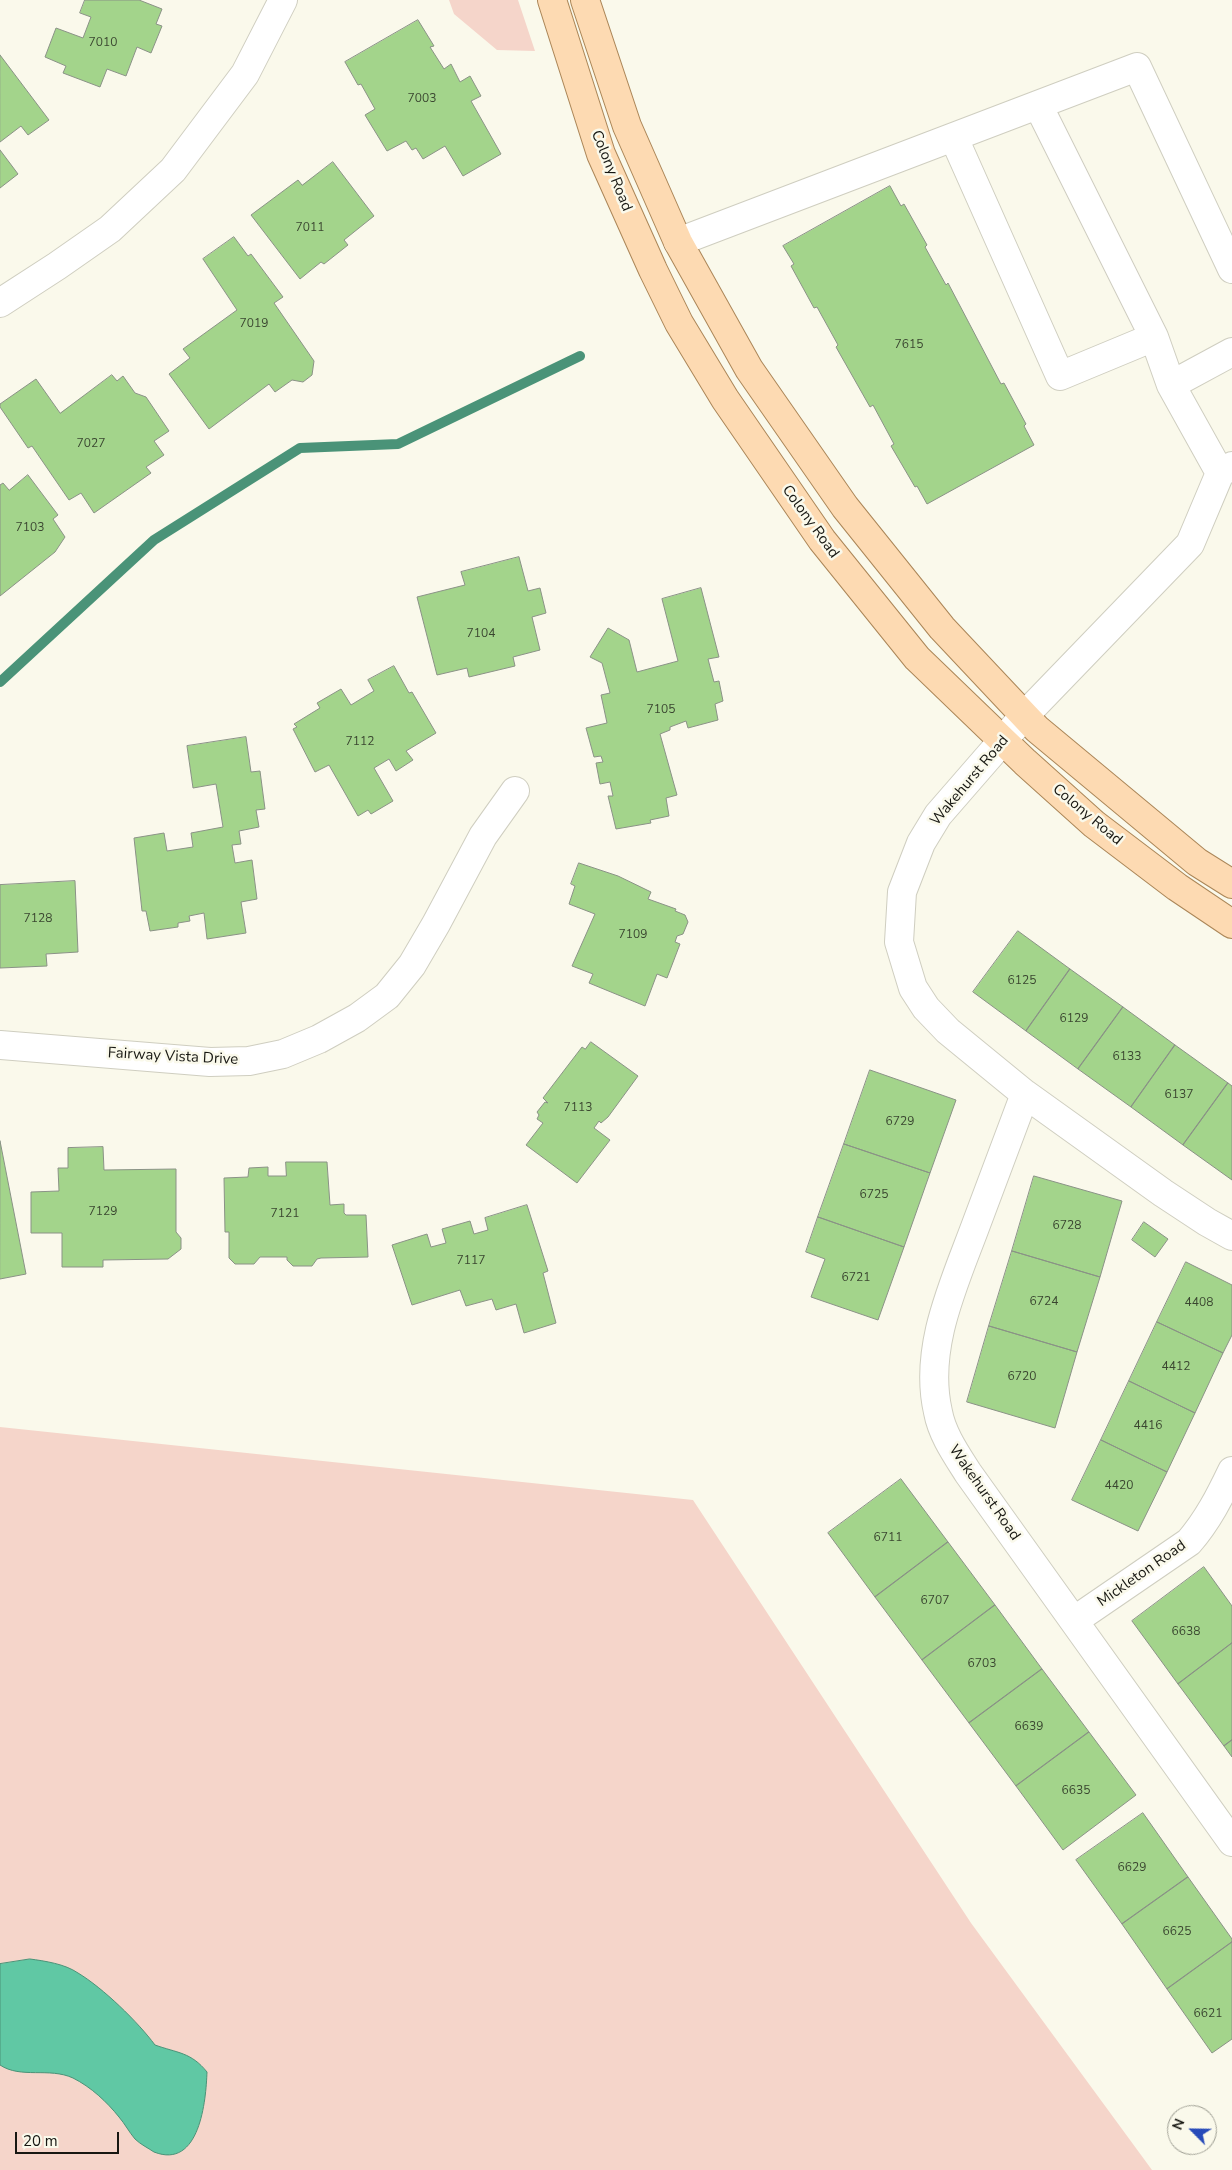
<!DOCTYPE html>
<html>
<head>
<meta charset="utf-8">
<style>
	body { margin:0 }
	#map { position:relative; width:1232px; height:2170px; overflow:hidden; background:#faf9eb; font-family:"Nunito Sans",sans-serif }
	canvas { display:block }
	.north { position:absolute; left:1167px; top:2105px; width:50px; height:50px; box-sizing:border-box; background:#faf9eb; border:1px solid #9f9f94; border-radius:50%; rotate:293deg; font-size:14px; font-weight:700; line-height:20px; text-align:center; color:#171712 }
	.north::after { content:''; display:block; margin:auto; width:18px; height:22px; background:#274ab9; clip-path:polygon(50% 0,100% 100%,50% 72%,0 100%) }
	.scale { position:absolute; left:15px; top:2132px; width:104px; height:22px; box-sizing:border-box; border:2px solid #171712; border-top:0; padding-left:6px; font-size:15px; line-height:18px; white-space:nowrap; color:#171712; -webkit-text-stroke:4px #faf9eb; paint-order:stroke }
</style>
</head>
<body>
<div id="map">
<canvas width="1232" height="2170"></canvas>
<div class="north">N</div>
<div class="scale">20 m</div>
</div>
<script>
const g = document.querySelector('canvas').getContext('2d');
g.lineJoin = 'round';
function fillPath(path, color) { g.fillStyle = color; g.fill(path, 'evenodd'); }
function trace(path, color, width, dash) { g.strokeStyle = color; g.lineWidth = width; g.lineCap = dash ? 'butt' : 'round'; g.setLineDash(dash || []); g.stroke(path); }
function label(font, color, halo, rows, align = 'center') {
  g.font = font + ' "Nunito Sans",sans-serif'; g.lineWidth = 5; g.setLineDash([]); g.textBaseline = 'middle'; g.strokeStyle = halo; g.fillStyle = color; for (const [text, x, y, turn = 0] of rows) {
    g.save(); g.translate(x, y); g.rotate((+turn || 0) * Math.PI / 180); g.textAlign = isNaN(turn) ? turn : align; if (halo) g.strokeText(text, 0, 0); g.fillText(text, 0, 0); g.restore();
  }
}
const green = new Path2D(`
	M449,0h69l17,51 -38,-1 -43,-36z
	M0,1427l693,73 278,423 181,247h-1152z`);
const water = new Path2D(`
	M30,1959c15,2 35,5 48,14 25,15 60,49 77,72 22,8 36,7 52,27 -1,28 -7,98 -53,80 -6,-4 -14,-8 -19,-13 -6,-7 -10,-15 -16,-22 -12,-15 -28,-30 -46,-39 -24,-11 -52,1 -73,-13v-101z`);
const stream = new Path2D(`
	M0,682l154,-142 146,-92 98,-4 182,-88`);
const building = new Path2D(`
	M85,0h54l23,9 -6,15 6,2 -11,27 -14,-6 -11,29 -19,-7 -7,18 -37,-14 3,-7 -21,-9 11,-29 27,10 8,-21 -11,-4z
	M418,20l16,26 -4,1 14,22 7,-5 9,18 10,-6 11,20 -10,5 30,53 -38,22 -18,-30 -22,13 -7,-11 -4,2 -6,-9 -19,10 -22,-36 10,-6 -14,-25 -3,1 -13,-23z
	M0,55l49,65 -21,15 -7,-9 -21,16z
	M0,150l18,24 -18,14z
	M333,162l41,54 -30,24 4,5 -24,19 -3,-2 -21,17 -49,-64 47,-35 4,5z
	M890,186l11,20 3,-2 23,41 -2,2 21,38 2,-2 53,101 3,-1 22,41 -2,2 10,19 -107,59 -10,-18 -2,1 -24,-41 3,-2 -21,-39 -3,2 -34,-60 2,-2 -21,-38 -3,1 -23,-42 3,-2 -11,-18z
	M234,237l14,19 3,-2 32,43 -9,6 40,58 -2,14 -9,7 -11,-2 -17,12 -6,-8 -60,45 -40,-55 21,-16 -7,-9 54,-39 -34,-51z
	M112,375l5,6 6,-5 12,17 11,4 23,34 -15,10 10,14 -18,12 5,6 -57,40 -13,-20 -12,7 -37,-54 -4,2 -28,-41v-3l36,-25 24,34z
	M28,475l30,40 -5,4 12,18 -10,15 -55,44v-111l3,-2 6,7z
	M519,557l9,34 12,-3 6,25 -14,4 8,33 -27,7 2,9 -46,11 -2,-9 -30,7 -20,-78 48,-12 -4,-13z
	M701,588l18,69 -11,2 6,23 5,-1 4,20 -8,3 3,16 -30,8 -2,-7 -16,6v3l-10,4 17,61 -11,3 3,18 -19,4 1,3 -35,6 -8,-33h5l-3,-14 -10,2 -4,-21 7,-1 -2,-6 -7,1 -8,-29 21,-5 -6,-28 9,-2 -8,-30 -12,-6 18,-29 21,12 8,32 41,-11 -16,-62z
	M394,666l15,27 3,-1 24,41 -30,18 7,9 -17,11 -7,-12 -15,9 19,33 -22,13 -3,-4 -10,6 -29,-51 -14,7 -22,-43 4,-2 -3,-3 26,-16 -3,-5 24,-14 10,16 23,-14 -6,-11z
	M246,737l5,35 9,-1 5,38 -9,1 3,17 -20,4 2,13 -9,1 3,18 17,-3 5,39 -16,3 5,31 -39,6 -3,-26 -15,3 1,5 -12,2v4l-28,4 -4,-20h-4l-8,-73 30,-5 3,18 26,-4 -2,-14 32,-6 -7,-43 -23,4 -6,-42z
	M579,863l39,13 33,16 -3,7 28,10 -1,2 10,4 3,7 -5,12 -6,2 -2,6 5,2 -13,34 -10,-4 -12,32 -56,-23 4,-9 -21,-8 23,-52 -26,-10 6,-18 -4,-2z
	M75,881l3,71 -32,2 1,12 -47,2v-83z
	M1018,931l52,38 -44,62 -53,-39z
	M1070,969l53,38 -45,62 -52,-38z
	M1123,1007l52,38 -44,62 -53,-38z
	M591,1042l47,34 -30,41 -7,6 -2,-2 -5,7 16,12 -33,43 -51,-38 17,-22 -6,-4 2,-4 -2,-3 8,-10 3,1 -5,-5 39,-51 3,2z
	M1175,1045l53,38 -45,62 -52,-38z
	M870,1070l86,30 -26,73 -86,-29z
	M1228,1083l4,3v94l-49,-35z
	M0,1141l26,133 -26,5z
	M844,1144l86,29 -26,74 -86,-30z
	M103,1147l1,23 72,-1v63l5,6v11l-13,10 -65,1v7h-41v-34h-31v-41l28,-1 -1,-23h10v-20z
	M286,1162h41l3,43 14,-1v9l2,2h20l2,42 -47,1 -4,1 -5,7h-19l-6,-6v-3h-27l-6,7h-19l-6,-6v-26h-4l-1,-54 24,-1 1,-9 19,-1v9h18z
	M1034,1176l88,25 -22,76 -88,-26z
	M527,1205l21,66 -5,2 13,50 -32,10 -8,-29 -20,6 -4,-11 -26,7 -6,-16 -48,15 -20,-60 35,-11 4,13 15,-4 -4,-14 28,-8 4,13 14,-4 -3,-12z
	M818,1217l86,30 -26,73 -67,-23 14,-38 -19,-7z
	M1144,1222l24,17 -13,18 -23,-17z
	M1012,1251l88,26 -23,75 -88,-26z
	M1186,1262l46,23v50l-9,18 -66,-31z
	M1157,1322l66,31 -28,60 -66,-32z
	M989,1326l88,26 -22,76 -88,-26z
	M1129,1381l66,32 -28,59 -66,-32z
	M1101,1440l66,32 -29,59 -66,-31z
	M901,1479l47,63 -73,55 -47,-64z
	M948,1542l47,63 -73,55 -47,-63z
	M1204,1567l28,39v37l-54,41 -46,-63z
	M995,1605l47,64 -73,54 -47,-63z
	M1232,1643v97l-8,6 -46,-62z
	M1042,1669l47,63 -73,54 -47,-63z
	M1089,1732l47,63 -73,55 -47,-64z
	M1232,1740v17l-8,-11z
	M1143,1813l45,64 -66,47 -46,-64z
	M1188,1877l44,62v3l-65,47 -45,-65z
	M1232,1942v97l-20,14 -45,-64z`);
const minor = new Path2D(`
	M1038,105l116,232
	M954,138l106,238 94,-39 17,48
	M678,242l459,-175 95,202
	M0,303l57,-37 53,-37 63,-59 72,-96 38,-74
	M1232,466l-12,7 -30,71 -166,172 -86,99 -17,28 -19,49 -3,50 14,46 13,20 22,23 77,63 138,99 44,29 25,14
	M1220,473l-49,-88 61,-33
	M0,1045l210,17 39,-1 34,-7 36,-15 38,-21 30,-22 25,-31 24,-41 47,-88 32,-45
	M1025,1094c-16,43 -32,85 -48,128 -22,60 -54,125 -39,190 4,22 18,42 30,61l264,369
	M1075,1620l114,-78c19,-22 31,-46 43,-71`);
const major = new Path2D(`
	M552,0l49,154 52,116 26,53 46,76 97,141 95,118 108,104 69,62 83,63 55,37
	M585,0l42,126 51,116 71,127 96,138 97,121 95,101 160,133 35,22`);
const numberNames = [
	["7010",103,43],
	["7003",422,99],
	["7011",310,228],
	["7019",254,324],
	["7615",909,345],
	["7027",91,444],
	["7103",30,528],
	["7104",481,634],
	["7105",661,710],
	["7112",360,742],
	["7128",38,919],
	["7109",633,935],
	["6125",1022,981],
	["6129",1074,1019],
	["6133",1127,1057],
	["6137",1179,1095],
	["7113",578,1108],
	["6729",900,1122],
	["6725",874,1195],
	["7129",103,1212],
	["7121",285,1214],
	["6728",1067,1226],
	["7117",471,1261],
	["6721",856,1278],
	["6724",1044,1302],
	["4408",1199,1303],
	["4412",1176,1367],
	["6720",1022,1377],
	["4416",1148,1426],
	["4420",1119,1486],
	["6711",888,1538],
	["6707",935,1601],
	["6638",1186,1632],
	["6703",982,1664],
	["6639",1029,1727],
	["6635",1076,1791],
	["6629",1132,1868],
	["6625",1177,1932],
	["6621",1208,2014]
];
const streetNames = [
	["Colony Road",611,171,68],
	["Colony Road",810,522,54],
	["Wakehurst Road",970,781,-50],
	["Colony Road",1087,815,40],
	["Fairway Vista Drive",173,1057,3],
	["Wakehurst Road",984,1493,55],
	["Mickleton Road",1142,1574,-35]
];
fillPath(green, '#f5d5ca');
fillPath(water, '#60c8a4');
trace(water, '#4a9378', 1);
trace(stream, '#4a9378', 10);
fillPath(building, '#a3d48b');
trace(building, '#8a9286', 1);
trace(minor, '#cfcec0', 30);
trace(major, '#ab8658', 30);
trace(minor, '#fff', 28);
trace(major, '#fddab2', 28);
label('12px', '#3a4630', null, numberNames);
label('15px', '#171712', '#faf9eb', streetNames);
</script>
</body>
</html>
